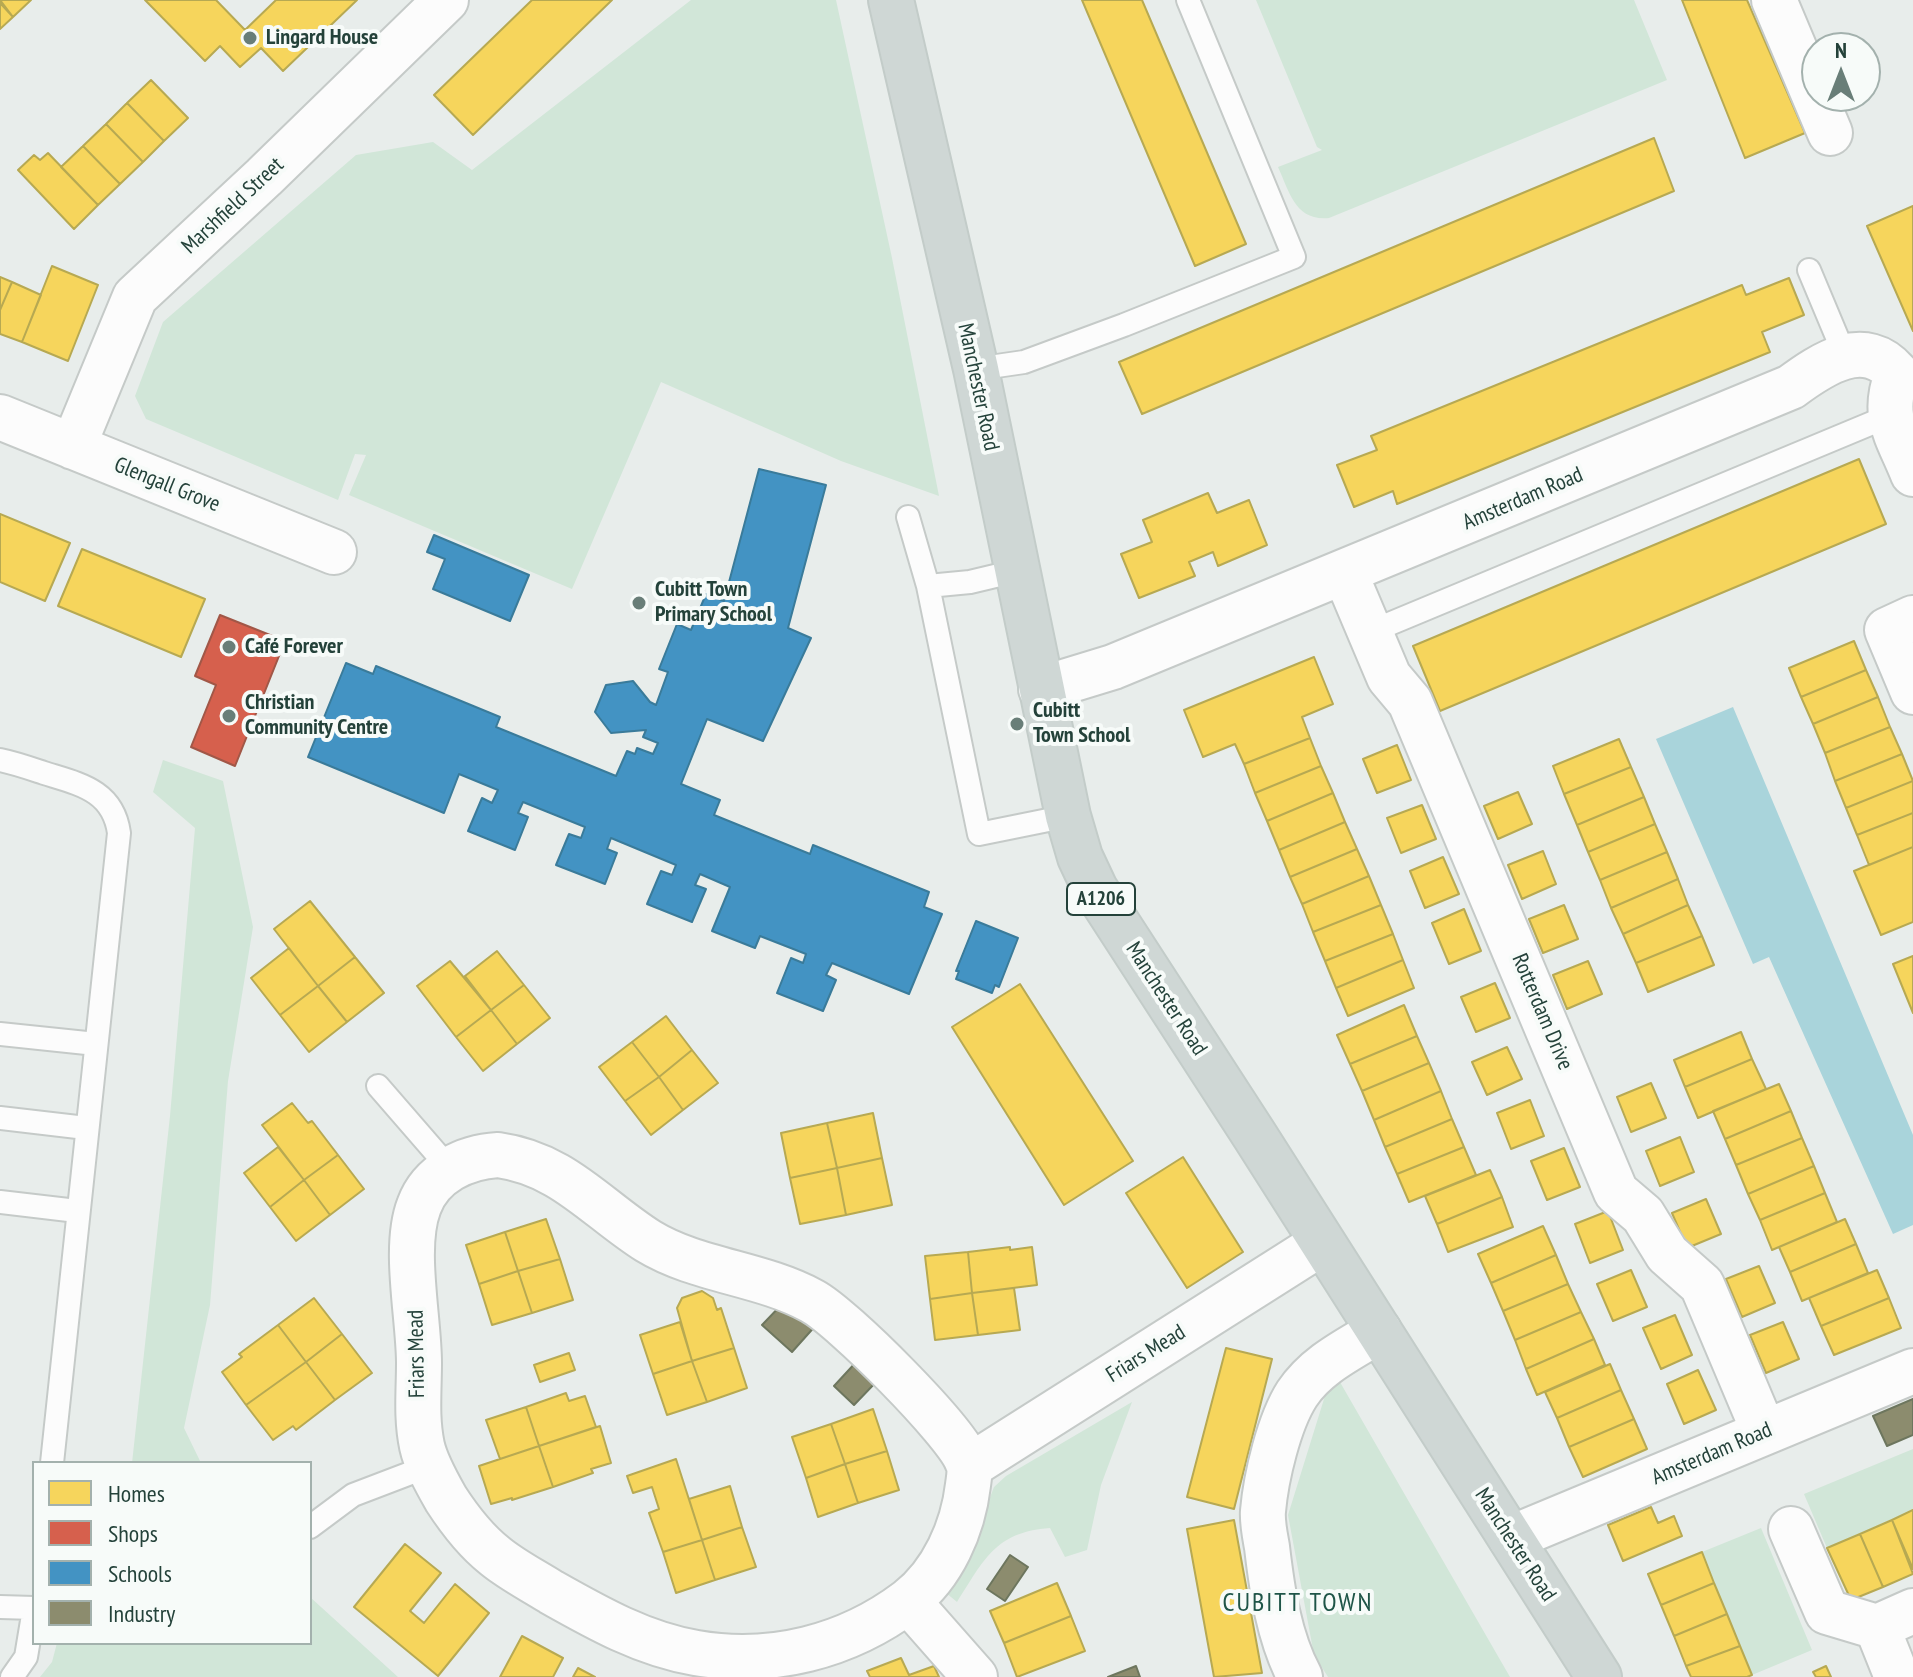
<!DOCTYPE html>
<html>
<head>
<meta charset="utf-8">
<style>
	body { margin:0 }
	#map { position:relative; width:1913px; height:1677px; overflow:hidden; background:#e8edeb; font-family:"PT Sans Narrow",sans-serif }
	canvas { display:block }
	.legend { position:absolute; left:32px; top:1461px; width:280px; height:184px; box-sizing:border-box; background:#f7fbf9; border:2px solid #a3b1ad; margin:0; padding:10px 14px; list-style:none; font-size:24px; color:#24423a }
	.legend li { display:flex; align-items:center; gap:16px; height:40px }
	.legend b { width:40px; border:2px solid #a3b1ad }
	.north { position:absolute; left:1801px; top:32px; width:80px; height:80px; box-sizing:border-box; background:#f7fbf9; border:2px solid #a3b1ad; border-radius:50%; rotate:0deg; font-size:22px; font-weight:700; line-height:32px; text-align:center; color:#24423a }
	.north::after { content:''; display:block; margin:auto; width:28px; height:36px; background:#697e78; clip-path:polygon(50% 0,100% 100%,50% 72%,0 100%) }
</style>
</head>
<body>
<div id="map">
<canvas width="1913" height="1677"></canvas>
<ul class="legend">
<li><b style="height:22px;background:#f6d55c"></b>Homes</li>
<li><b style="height:22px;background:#d6604d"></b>Shops</li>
<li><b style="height:22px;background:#4393c3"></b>Schools</li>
<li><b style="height:22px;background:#8c8c6e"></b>Industry</li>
</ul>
<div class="north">N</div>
</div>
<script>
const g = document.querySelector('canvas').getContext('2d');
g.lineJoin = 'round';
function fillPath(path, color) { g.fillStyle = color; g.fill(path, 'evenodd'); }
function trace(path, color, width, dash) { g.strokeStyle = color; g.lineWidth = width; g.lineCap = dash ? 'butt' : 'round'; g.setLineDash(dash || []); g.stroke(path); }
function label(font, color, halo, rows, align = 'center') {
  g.font = font + ' "PT Sans Narrow",sans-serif'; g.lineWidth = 8; g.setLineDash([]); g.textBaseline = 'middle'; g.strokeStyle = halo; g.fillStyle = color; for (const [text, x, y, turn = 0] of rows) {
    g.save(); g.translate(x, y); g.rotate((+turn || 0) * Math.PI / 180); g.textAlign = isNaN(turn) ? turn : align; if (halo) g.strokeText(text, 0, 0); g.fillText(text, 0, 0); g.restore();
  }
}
const green = new Path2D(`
	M691,0h145l56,258 47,238 -98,-35 -180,-79 -89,207 -223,-94 17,-40 -11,-1 -17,46 -192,-81 -11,-23 28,-74 193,-167 77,-13 39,28z
	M1256,0h378l33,80 -338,138c-34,3 -39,-25 -51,-51l44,-17 -5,-3z
	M163,760l60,21 30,146 -25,154 -18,224 -26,123 17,35h-69l38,-347 25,-288 -42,-36z
	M1333,1370l177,307h-182l-14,-22 -26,-140z
	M1132,1402l-31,83 -14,65 -22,7 -15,-29c-55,4 -66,32 -93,74l-12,-10 28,-51 21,-54 12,-11z
	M1913,1449v61l-86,38 -23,-54z
	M1761,1528l51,122 -60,25 -50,-123z
	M310,1597l88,80h-358l12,-15 5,-19h253z`);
const water = new Path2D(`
	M1733,707l180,428v90l-20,9 -124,-277 -16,7 -97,-225z`);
const homes = new Path2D(`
	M0,0h31l-18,17z
	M145,0h71l29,30 31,-30h81l-74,71 -22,-23 -21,19 -20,-21 -15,15z
	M532,0h80l-139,135 -39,-40z
	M1082,0h60l104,244 -51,22z
	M1682,0h65l58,133 -60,25z
	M0,3l13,14 -13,12z
	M151,80l37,38 -24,23 -37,-38z
	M127,103l37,38 -21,21 -37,-38z
	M106,124l37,38 -23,22 -37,-38z
	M1654,138l20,53 -532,223 -23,-52z
	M83,146l37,38 -22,21 -37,-38z
	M48,153l50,52 -24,24 -56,-59 16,-15 6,5z
	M1913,206v125l-46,-105z
	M52,266l46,19 -30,76 -46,-19z
	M0,277l12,5 -12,28z
	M1789,278l15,37 -42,17 8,20 -373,152 -4,-13 -39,16 -17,-42 40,-15 -6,-14 371,-151 4,10z
	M12,282l29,13 -19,47 -22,-8v-24z
	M1859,459l27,65 -446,187 -27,-65z
	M1208,493l9,20 32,-13 18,45 -49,21 -5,-14 -24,10 6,14 -56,22 -18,-44 31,-12 -9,-22z
	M0,514l70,29 -25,58 -45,-19z
	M82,549l123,50 -24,58 -123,-51z
	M1854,641l12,29 -65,27 -12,-29z
	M1314,657l19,47 -31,13 8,21 -66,26 -9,-20 -32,13 -19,-47z
	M1866,670l12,27 -65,27 -12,-27z
	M1878,697l12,30 -65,26 -12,-29z
	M1890,727l12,27 -67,27 -10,-28z
	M1310,738l11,28 -66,27 -11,-29z
	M1619,739l12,28 -67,27 -11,-28z
	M1397,745l14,35 -34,13 -14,-34z
	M1902,754l11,27 -67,27 -11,-27z
	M1321,766l12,27 -66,28 -12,-28z
	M1631,767l13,30 -67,28 -13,-31z
	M1913,781v32l-56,22 -11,-27z
	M1518,792l14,32 -34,15 -14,-33z
	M1333,793l12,29 -66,28 -12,-29z
	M1644,797l11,27 -67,28 -11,-27z
	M1422,805l14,34 -35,14 -14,-35z
	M1913,813v34l-44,18 -12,-30z
	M1345,822l12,27 -67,28 -11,-27z
	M1655,824l12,28 -67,28 -12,-28z
	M1913,847v75l-32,13 -27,-64z
	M1357,849l12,27 -67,28 -12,-27z
	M1543,851l13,33 -34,15 -14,-34z
	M1667,852l11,27 -67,29 -11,-28z
	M1443,857l16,37 -34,14 -15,-37z
	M1369,876l12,29 -68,27 -11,-28z
	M1678,879l10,26 -65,29 -12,-26z
	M310,901l45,56 -37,29 -44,-57z
	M1381,905l12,29 -68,27 -12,-29z
	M1564,905l14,34 -35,14 -14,-34z
	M1688,905l14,31 -66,27 -13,-29z
	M1464,909l17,42 -32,13 -17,-41z
	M1393,934l10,26 -67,28 -11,-27z
	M1702,936l12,29 -66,27 -12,-29z
	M289,948l29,38 -38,29 -29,-37z
	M497,951l27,34 -33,25 -26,-34z
	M1913,956v57l-20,-49z
	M355,957l29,36 -37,29 -29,-36z
	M1403,960l11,28 -66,28 -12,-28z
	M450,961l41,49 -35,27 -39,-51z
	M1588,961l14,33 -35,15 -14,-34z
	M1495,983l15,35 -34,14 -15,-35z
	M1020,984l113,177 -69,44 -112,-178z
	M524,985l26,33 -33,26 -26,-34z
	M318,986l29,36 -38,30 -29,-37z
	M1404,1005l13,31 -67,28 -13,-29z
	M491,1010l26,34 -34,27 -27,-34z
	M666,1016l26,34 -33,27 -27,-35z
	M1741,1032l11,27 -67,28 -11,-27z
	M1417,1036l12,27 -67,28 -12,-27z
	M632,1042l27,35 -34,24 -26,-34z
	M1507,1047l15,32 -35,16 -15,-33z
	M692,1050l26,33 -35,27 -24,-33z
	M1752,1059l14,30 -68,29 -13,-31z
	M1429,1063l12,28 -67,29 -12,-29z
	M659,1077l24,33 -32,25 -26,-34z
	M1651,1083l15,35 -35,14 -14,-35z
	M1779,1084l12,27 -66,28 -12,-28z
	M1441,1091l11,28 -67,28 -11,-27z
	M1530,1100l14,36 -33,13 -14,-36z
	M292,1103l16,20 4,-2 26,34 -34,25 -42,-55z
	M1791,1111l11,27 -66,27 -11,-26z
	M873,1113l9,45 -45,10 -10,-45z
	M1452,1119l12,28 -67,27 -12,-27z
	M827,1123l10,45 -47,10 -9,-45z
	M1680,1137l14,35 -34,14 -14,-35z
	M1802,1138l12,28 -66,28 -12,-29z
	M278,1147l26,33 -34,27 -26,-34z
	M1464,1147l12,28 -67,27 -12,-28z
	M1564,1148l16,39 -33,13 -16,-39z
	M338,1155l26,34 -34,26 -26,-35z
	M1183,1157l60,95 -56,36 -61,-95z
	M882,1158l10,47 -46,10 -9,-47z
	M1814,1166l11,27 -65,27 -12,-26z
	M837,1168l9,47 -46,9 -10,-46z
	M1490,1170l12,27 -65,27 -12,-28z
	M304,1180l26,35 -34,26 -26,-34z
	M1825,1193l12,29 -65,28 -12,-30z
	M1502,1197l11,30 -65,25 -11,-28z
	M1706,1199l15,35 -34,14 -15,-35z
	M1608,1211l15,39 -33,13 -15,-39z
	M546,1219l14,40 -42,12 -13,-39z
	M1845,1219l11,25 -66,28 -11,-25z
	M1543,1226l13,29 -65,28 -13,-29z
	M505,1232l13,39 -39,13 -13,-39z
	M1856,1244l12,29 -66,28 -12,-29z
	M1010,1247v3l22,-3 5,38 -65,8 -4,-41z
	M968,1252l4,41 -42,6 -5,-43z
	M1556,1255l12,29 -65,27 -12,-28z
	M560,1259l13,41 -41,13 -14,-42z
	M1759,1266l16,37 -33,14 -16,-38z
	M1631,1270l16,37 -34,14 -16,-37z
	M1877,1270l12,28 -68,28 -12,-28z
	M518,1271l14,42 -40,12 -13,-41z
	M1568,1284l13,28 -66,28 -12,-29z
	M1014,1288l6,42 -42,5 -6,-42z
	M702,1291l11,7 4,12 4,-2 13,40 -42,13 -15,-53 5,-10z
	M972,1293l6,42 -43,5 -5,-41z
	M314,1298l28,36 -36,28 -28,-37z
	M1889,1298l12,30 -67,27 -13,-29z
	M1581,1312l13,27 -68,30 -11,-29z
	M1675,1315l17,40 -31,14 -18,-41z
	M680,1322l12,39 -39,13 -13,-39z
	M1783,1322l16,37 -33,14 -16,-38z
	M278,1325l28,37 -60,43 -24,-33 20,-15 -3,-3z
	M342,1334l30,39 -37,27 -29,-38z
	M1594,1339l11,26 -68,30 -11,-26z
	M734,1348l13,40 -40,14 -15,-41z
	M1226,1348l46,11 -38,150 -47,-12z
	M569,1353l6,17 -35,12 -6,-17z
	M692,1361l15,41 -40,13 -14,-41z
	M306,1362l29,38 -39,30 -3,-4 -20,14 -27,-35z
	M1610,1364l11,26 -64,28 -12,-26z
	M1698,1370l18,40 -32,14 -17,-40z
	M1621,1390l13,29 -65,28 -12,-29z
	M566,1393l3,8 16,-5 11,31 -57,19 -13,-39z
	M526,1407l13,39 -39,13 -14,-39z
	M873,1409l14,42 -42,13 -14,-40z
	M1634,1419l13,30 -64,28 -14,-30z
	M831,1424l14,40 -39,14 -14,-41z
	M600,1426l11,37 -20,6 2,4 -40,14 -14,-41z
	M539,1446l14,41 -41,13v-2l-21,6 -12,-38z
	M887,1451l12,39 -41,13 -13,-39z
	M676,1459l26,81 -39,12 -14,-39 10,-4 -7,-22 -19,6 -6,-17z
	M845,1464l13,39 -40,14 -12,-39z
	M730,1486l12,41 -40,13 -13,-41z
	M1651,1507l7,16 16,-7 8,20 -59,25 -15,-36z
	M1913,1510v59l-21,-49z
	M1234,1520l28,153 -48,4 -27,-148z
	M1892,1520l21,54 -30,13 -23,-53z
	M742,1527l14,40 -41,13 -13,-40z
	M1860,1534l23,53 -32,13 -24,-52z
	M702,1540l13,40 -39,13 -13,-41z
	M405,1544l36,29 -31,38 14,12 31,-39 34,29 -51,63 -84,-69z
	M1702,1552l12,31 -53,22 -13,-31z
	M1057,1583l14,33 -67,27 -14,-32z
	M1714,1583l13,31 -53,22 -13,-31z
	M1727,1614l13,32 -54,20 -12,-30z
	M1071,1616l14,35 -68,26 -13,-34z
	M522,1636l41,22 -10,19h-53z
	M1740,1646l12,29 -5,2h-56l-5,-11z
	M901,1658l8,17 25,-9 5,11h-69l-3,-6z
	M1826,1666l5,11h-15l-3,-5z
	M578,1668l17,9h-22z`);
const shops = new Path2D(`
	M220,615l65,26 -50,125 -44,-19 25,-62 -21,-9z`);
const schools = new Path2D(`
	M759,469l67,16 -38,143 23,10 -48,103 -56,-22 -26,65 39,16 -6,15 96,39 3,-9 116,47 -5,15 18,7 -33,80 -77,-31 -6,12 10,5 -13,31 -46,-18 14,-35 12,5 3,-9 -46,-18 -5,12 -43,-17 18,-44 -30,-13 -5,11 11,4 -14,33 -45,-18 14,-33 11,4 4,-10 -65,-27 -4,11 10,4 -12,31 -49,-19 13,-31 12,4 4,-11 -62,-25 -5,11 10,4 -13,33 -47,-19 14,-33 10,5 6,-13 -39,-16 -15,39 -136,-56 38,-94 27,11 3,-8 124,51 -4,10 120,49 11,-25 8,3 2,-6 16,6 5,-11 -15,-6 3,-7 -35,3 -16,-21 11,-27 27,-4 17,21 6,3 12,-33 -9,-3 18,-45 14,6 15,-36 18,7z
	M434,535l95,40 -19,46 -77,-32 12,-30 -18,-7z
	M976,921l42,17 -19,49 -4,-2 -3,8 -36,-14 3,-8h-3z`);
const industry = new Path2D(`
	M785,1301l32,23 -25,28 -30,-27z
	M858,1360l20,20 -24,25 -20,-19z
	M1913,1399v36l-26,11 -14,-30z
	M1010,1555l18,12 -23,34 -18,-12z
	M1136,1666l4,11h-32z`);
const service = new Path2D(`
	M1809,270l36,86
	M976,369l48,-7 100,-37 170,-68 -106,-257
	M908,517l20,69 51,248 89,-18
	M928,586l42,-4 46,-11
	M1370,632l519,-216
	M0,760c15,3 29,8 44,13 35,11 69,17 75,60l-67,630
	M0,1034l96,10
	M378,1086l72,83
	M0,1118l86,10
	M0,1202l77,9
	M310,1527l43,-32 76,-29
	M0,1607l34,1
	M12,1677l14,-20 8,-48`);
const minor = new Path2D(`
	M1774,0l56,133
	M0,417l334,135
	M73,447l62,-150 129,-120 182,-177
	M1345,573l44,104 21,25 206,490 27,23 24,39 35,31 62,147
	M1913,618l-26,12 26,62
	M1041,689l72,-22 678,-280c31,-23 74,-52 106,-13 -16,43 0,60 16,100
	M498,1155c65,9 98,53 150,86 49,30 113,32 164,60 30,16 144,130 155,160 4,8 2,16 1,24 -5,43 -25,89 -60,116 -61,46 -137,65 -212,52 -53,-9 -99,-35 -145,-61 -19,-12 -39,-22 -56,-36 -19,-15 -36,-37 -49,-57 -9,-16 -20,-35 -24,-53 -6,-28 -3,-55 -3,-83 0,-45 -16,-116 0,-157 12,-33 46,-49 79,-51z
	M970,1466l352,-223
	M1791,1529l36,83 50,15
	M1511,1538l402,-167
	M908,1601l67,76
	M1300,1677c-21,-39 -28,-87 -33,-130 -2,-11 -5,-25 -4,-36 3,-34 16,-89 34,-117 20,-30 53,-45 82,-63
	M1897,1677l-20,-50 36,-16`);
const primary = new Path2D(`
	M891,0l85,369 92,447 12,41 15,32 160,247 344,541`);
const markers = [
	[250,38,8,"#697e78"],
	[639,603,8,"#697e78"],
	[229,647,8,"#697e78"],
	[229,716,8,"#697e78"],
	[1017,724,8,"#697e78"]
];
const shields = [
	[1101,899,68]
];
const shieldNames = [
	["A1206",1101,899]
];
const poiNames = [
	["Lingard House",266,38],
	["Cubitt Town",655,590],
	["Primary School",655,615],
	["Café Forever",245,647],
	["Christian",245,703],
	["Community Centre",245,728],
	["Cubitt",1033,711],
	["Town School",1033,736]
];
const streetNames = [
	["Marshfield Street",233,206,-43],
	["Manchester Road",978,387,78],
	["Glengall Grove",167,485,22],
	["Amsterdam Road",1523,499,-23],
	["Manchester Road",1166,999,57],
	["Rotterdam Drive",1542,1012,67],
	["Friars Mead",417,1354,-91],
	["Friars Mead",1146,1354,-32],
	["Amsterdam Road",1712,1454,-23],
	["Manchester Road",1515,1545,57]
];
const quarterNames = [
	["CUBITT TOWN",1298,1604]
];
fillPath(green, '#d1e6d8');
fillPath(water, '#a9d4db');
fillPath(homes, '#f6d55c');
trace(homes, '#b7a952', 2);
fillPath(shops, '#d6604d');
trace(shops, '#a15747', 2);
fillPath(schools, '#4393c3');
trace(schools, '#3a7b9a', 2);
fillPath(industry, '#8c8c6e');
trace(industry, '#6d765e', 2);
trace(service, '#c5cac8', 26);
trace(minor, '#c5cac8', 48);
trace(primary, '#c3ccc9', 48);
trace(service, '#fcfcfc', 22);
trace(minor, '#fcfcfc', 44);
trace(primary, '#cfd7d5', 44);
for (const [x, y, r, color] of markers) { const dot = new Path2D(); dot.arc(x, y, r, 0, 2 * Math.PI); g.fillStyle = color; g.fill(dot); trace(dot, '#f7fbf9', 3); }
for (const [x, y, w] of shields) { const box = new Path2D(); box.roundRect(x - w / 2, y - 16, w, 32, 6); g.fillStyle = '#f7fbf9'; g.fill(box); trace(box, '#24423a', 2); }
label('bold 20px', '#24423a', null, shieldNames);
label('bold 22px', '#24423a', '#f7fbf9', poiNames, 'left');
label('22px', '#24423a', '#f7fbf9', streetNames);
g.letterSpacing = '2px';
label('26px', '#1f5548', '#f7fbf9', quarterNames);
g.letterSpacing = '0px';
</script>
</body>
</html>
